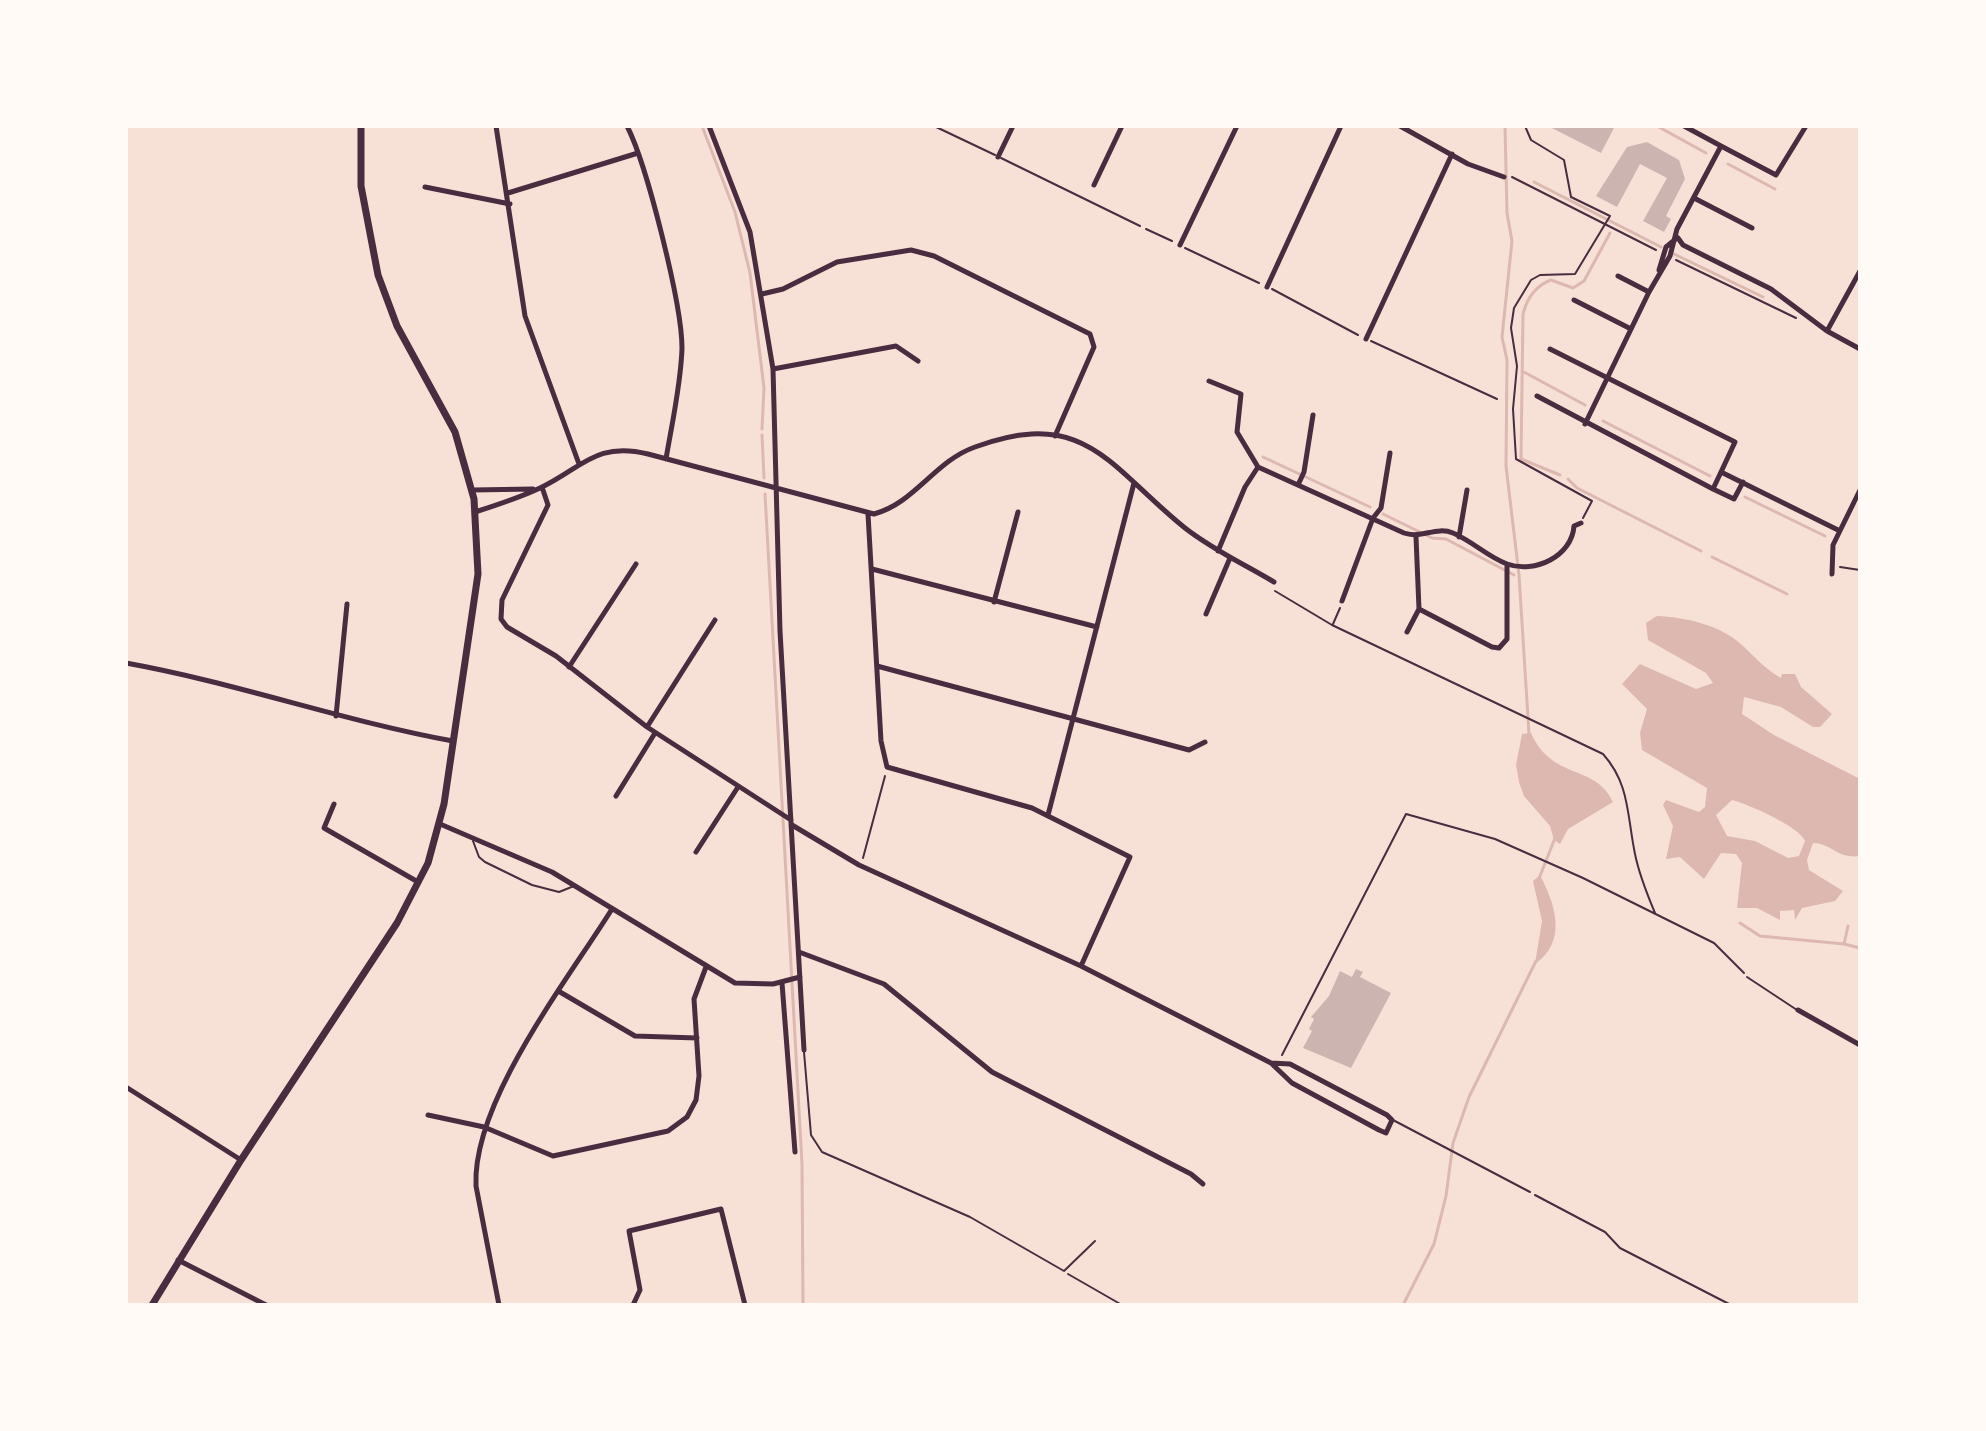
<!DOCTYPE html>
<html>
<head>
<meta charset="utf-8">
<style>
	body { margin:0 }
	#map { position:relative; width:1986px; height:1431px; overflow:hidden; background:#f7e1d7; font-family:Barlow,sans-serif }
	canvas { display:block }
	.frame { position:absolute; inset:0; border:128px solid #fffaf5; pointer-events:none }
</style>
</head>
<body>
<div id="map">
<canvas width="1986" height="1431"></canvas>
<div class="frame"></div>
</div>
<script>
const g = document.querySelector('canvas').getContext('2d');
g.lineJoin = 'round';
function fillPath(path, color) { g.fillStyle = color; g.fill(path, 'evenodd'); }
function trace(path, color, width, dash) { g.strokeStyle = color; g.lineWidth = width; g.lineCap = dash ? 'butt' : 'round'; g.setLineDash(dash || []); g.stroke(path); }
const water = new Path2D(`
	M1657,616c27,1 64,9 85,29 13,12 23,24 39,33l1,-4h13l6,13 31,27 -12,13h-7l-32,-20 -37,-10 -2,17 32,21 86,44v77c-23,3 -27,-12 -47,-13l-6,17 2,10 34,21 -8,10 -33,7 -7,12 -1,-10 -14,1v9l-23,-12h-20l5,-45 -6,-9 -15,-1 -17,26 -24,-22 -14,2 7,-33 -10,-21 3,-5 33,12 6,-5 2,-19 -65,-38 -2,-17 7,-24 -25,-25 18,-20 56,25 17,-6 -7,-10 -58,-33 -2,-17zM1732,800c16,4 68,27 73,41l-6,15 -11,2 -33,-17 -28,-5 -11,-21z
	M1531,733c21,48 64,30 82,69l-45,27 -8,15 -6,-4 -4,-14 -26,-30 -5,-14 -3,-17 6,-31z
	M1540,875c15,29 28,66 -5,89l7,-43 -9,-40z`);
const stream = new Path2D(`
	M702,126l33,86 15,61 14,115 -2,41
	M1505,126l2,87 5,28 -10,96 5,23 -1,106 13,109 10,159
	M1657,126l49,27
	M1728,164l47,25
	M1534,182l127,65
	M1674,254l89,43
	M1522,371l63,34
	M1603,421l107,55
	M762,435l2,43
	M1263,457l107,50
	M1560,475l-39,-16 2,-145c4,-16 12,-28 28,-34l22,8 11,-7 26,-48
	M1568,479l9,9 124,63
	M765,494l37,670 1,141
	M1745,497l80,39
	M1383,514l49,24 14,1 68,36
	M1712,557l75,37
	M1540,876l15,-38
	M1740,923l20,13 84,8
	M1848,926l-4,18 16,4
	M1403,1305l31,-61 12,-48 7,-53 16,-46 67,-136`);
const building = new Path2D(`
	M1548,126l46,1 21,-1 -14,27z
	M1647,142l32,18 6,19 -19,37 5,3 -7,13 -21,-11 24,-43 -27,-14 -23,43 -21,-11 31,-49z
	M1356,969l7,3 -3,5 31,16 -40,75 -48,-20 9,-17 -3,-2 5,-10 -3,-2 18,-21 11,-25 12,6z`);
const path = new Path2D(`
	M1525,126l6,14 33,20 7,37 39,19 -35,58 -35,1 -9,5 -17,28 -3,20 6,38 -4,43 3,50 76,42 -9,17
	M1512,177l144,73
	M1146,229l26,12
	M1185,248l74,35
	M1676,260l120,58
	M1272,289l86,46
	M1371,341l126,58
	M1840,567l20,3
	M1275,591l57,34 271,129c27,30 24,62 32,100 4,20 12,40 20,59
	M1333,624l7,-16
	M863,858l22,-82
	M1282,1055l124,-241 89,25 88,39 131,65 30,30
	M1535,1195l70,37 15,16 111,57
	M1068,1274l54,31`);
const service = new Path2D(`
	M934,126l61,29
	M1001,158l139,68
	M473,841l6,16 6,5 47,23 27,7 15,-6
	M1747,977l50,33
	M804,1052l7,83 11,17 148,65 94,54 31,-30
	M1393,1120l137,72`);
const minor = new Path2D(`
	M496,126l29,190 54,148
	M627,126c20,39 55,179 55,222 -1,36 -10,75 -16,111
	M709,126l41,106 23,137 7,262 24,419
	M1400,126l68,38 36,13
	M1721,146l55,29 30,-49
	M998,157l15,-31
	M1094,185l28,-59
	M425,187l85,17
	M508,193l130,-40
	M1694,198l58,30
	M1678,238l5,7 88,44 56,42 33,18
	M1180,245l57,-119
	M1659,270l7,-23 11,-9
	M1618,276l31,16
	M1267,287l74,-161
	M762,294l21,-5 54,-27 74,-12 23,6 156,78 4,13 -39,89
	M1574,300l57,29
	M1827,331l33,-60
	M1366,339l86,-185
	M1550,349l185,93 -14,30
	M773,369l123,-23 22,15
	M1209,381l32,13 -4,38 21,35
	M1537,396l176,93 8,-17 117,58
	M1585,424l64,-132 21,-36 7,-27 44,-83 -37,-20
	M1298,485l6,-13 9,-57
	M542,487l6,18 -46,95 -1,19 6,8 49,29 91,71 144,93
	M1713,489l21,10 9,-17
	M473,490l60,-1
	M475,512c22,-7 44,-14 65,-24 42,-20 56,-47 108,-34l226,60c41,-11 61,-53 101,-67 111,-41 135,21 210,81 28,22 59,36 89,54
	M868,514l13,227 6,26 145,41 98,49 -49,109
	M1416,537l3,72 73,38 7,1 8,-9v-75
	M1459,537l8,-47
	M1218,551l27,-64 13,-20 146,66c17,6 32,-7 49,0 19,8 35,24 54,31 28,10 65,-8 67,-38l7,-3
	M872,569l225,58
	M1832,574l1,-29 27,-55
	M1342,601l31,-83 8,-10 9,-55
	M994,602l24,-90
	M1206,614l24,-56
	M1407,632l12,-23
	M126,663c111,20 217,58 327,78
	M877,666l312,84 16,-8
	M569,667l67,-103
	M336,716l11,-112
	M647,727l68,-107
	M616,796l39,-63
	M334,804l-10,24 94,54
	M1048,815l86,-332
	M440,824l112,48 183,111 38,1 27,-7
	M792,825l67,40 222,101 190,97 21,20 87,47 7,3 6,-13 -5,-5 -97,-51 -19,-1
	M696,852l42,-65
	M799,952l85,32 108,88 199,102 12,10
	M782,983l13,169
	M560,992l75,44 62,2
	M1798,1010l62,35
	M126,1087l115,73
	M428,1115l56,12 69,29 115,-25 19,-14 9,-17 3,-24 -5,-77 12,-32
	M178,1260l88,45
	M499,1305l-23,-119c-4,-84 91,-205 136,-277
	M633,1305l7,-15 -11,-59 92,-22 24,96`);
const secondary = new Path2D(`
	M152,1305l89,-145 156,-237 31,-60 16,-59 34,-230 -4,-75 -19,-67 -58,-106 -19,-51 -17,-89v-60`);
fillPath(water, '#dcb8b0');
trace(stream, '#dcb8b0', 3);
fillPath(building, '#ccb4b1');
trace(path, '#4a2c40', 2);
trace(service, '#4a2c40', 2);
trace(minor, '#4a2c40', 5);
trace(secondary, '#4a2c40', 7);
</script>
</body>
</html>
